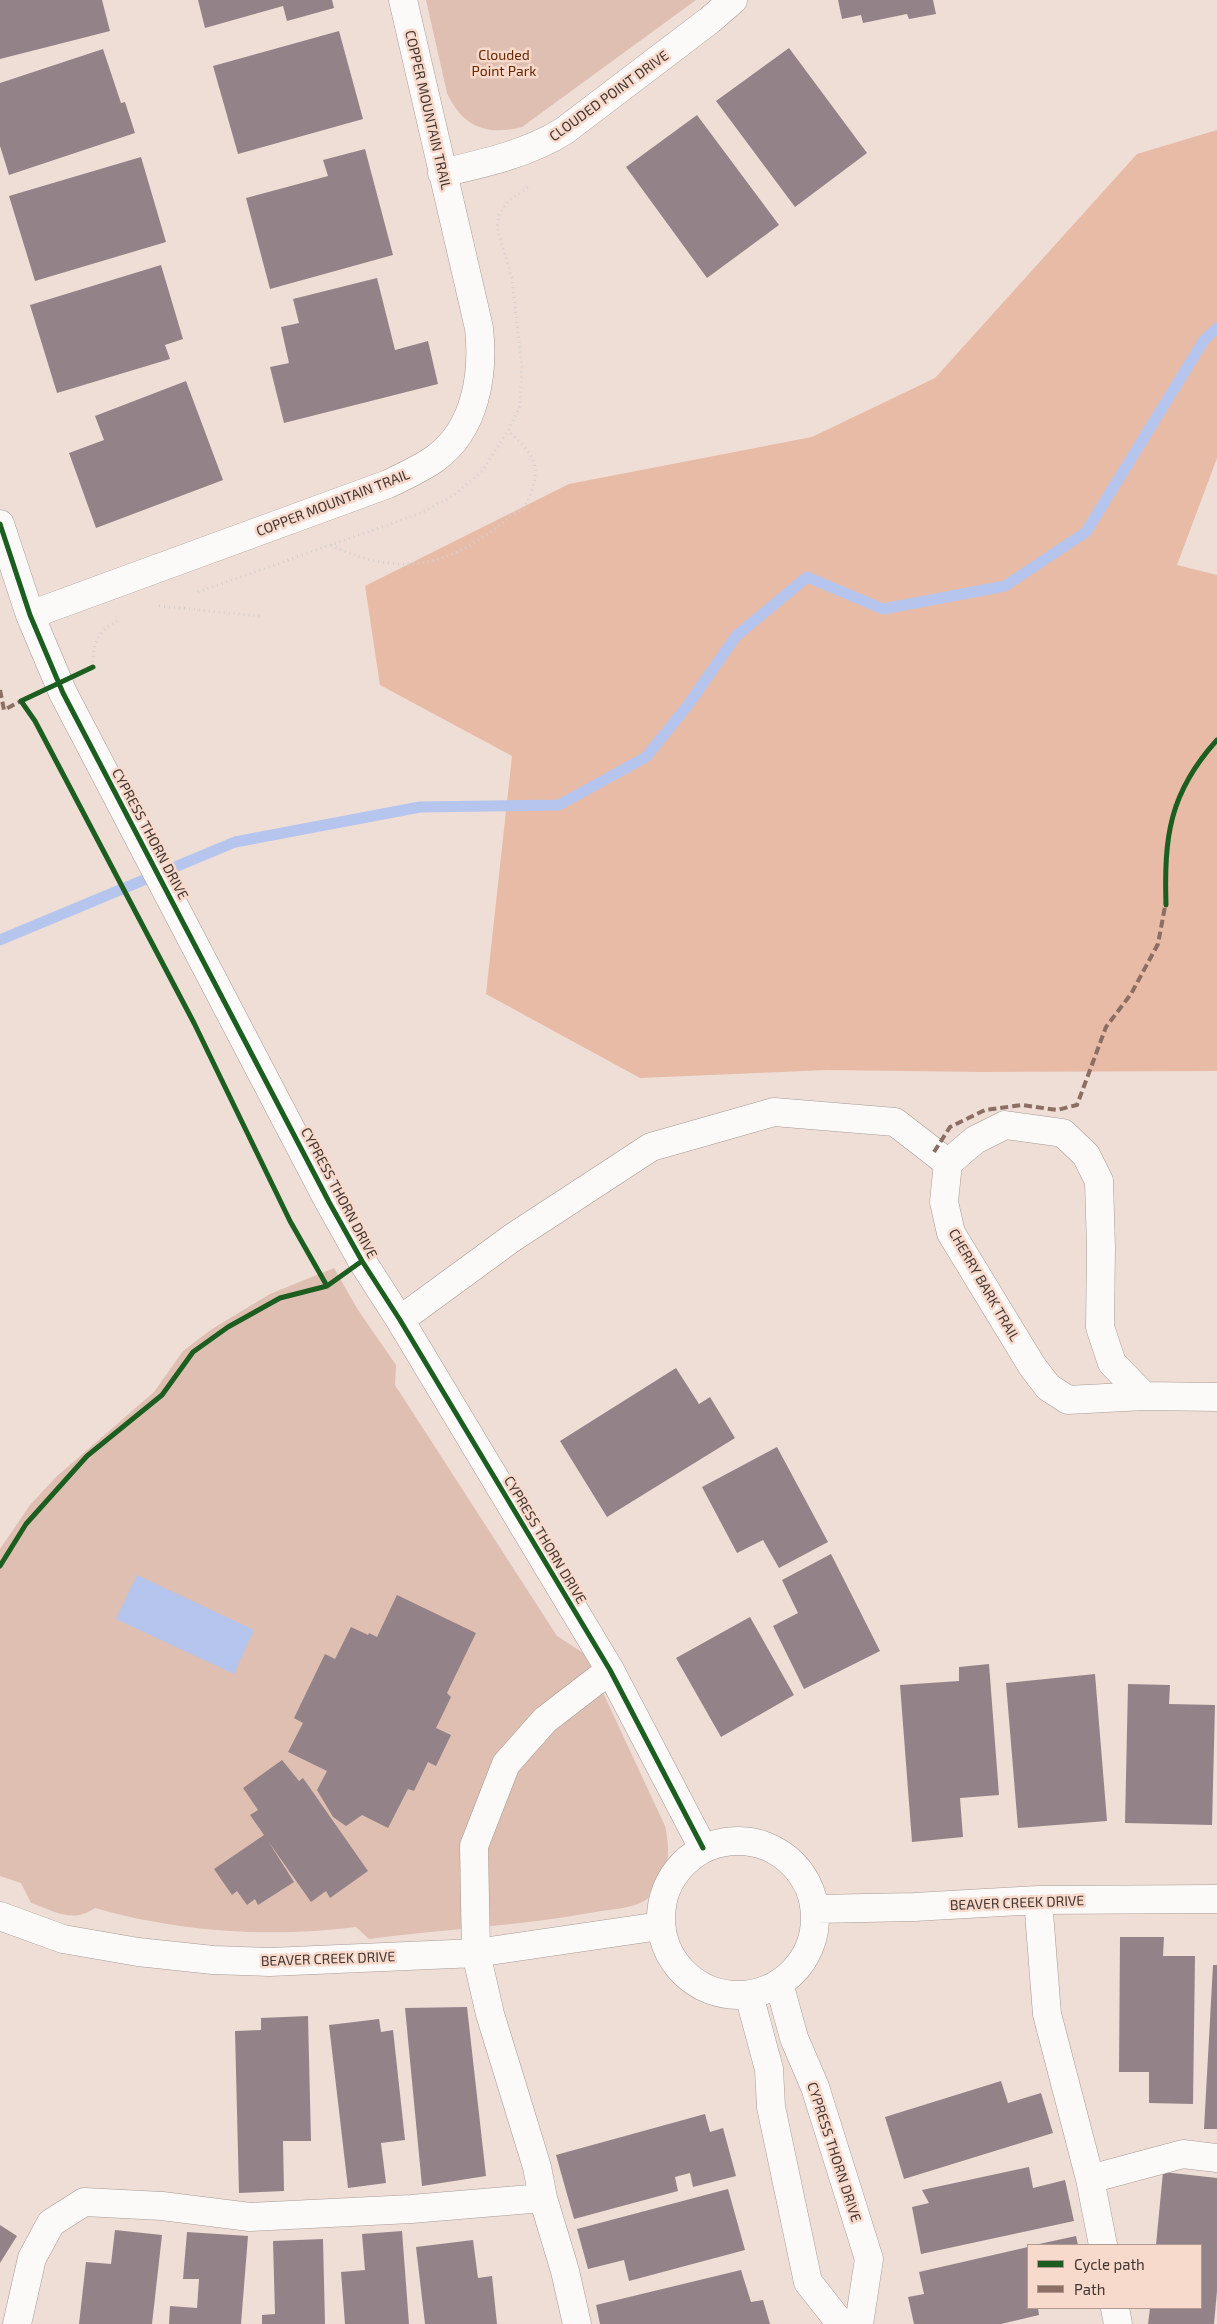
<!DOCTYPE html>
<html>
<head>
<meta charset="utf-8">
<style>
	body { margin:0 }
	#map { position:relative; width:1217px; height:2324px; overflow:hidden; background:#eeded6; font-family:"Exo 2",sans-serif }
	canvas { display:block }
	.legend { position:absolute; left:1027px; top:2244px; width:175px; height:65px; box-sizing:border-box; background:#f8dacc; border:1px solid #b0998e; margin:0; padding:6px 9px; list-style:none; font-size:15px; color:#433732 }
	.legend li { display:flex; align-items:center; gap:10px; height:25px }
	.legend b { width:25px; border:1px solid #b0998e }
</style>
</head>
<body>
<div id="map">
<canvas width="1217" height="2324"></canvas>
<ul class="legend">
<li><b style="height:6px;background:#1b5e20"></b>Cycle path</li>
<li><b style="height:6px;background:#8d6e63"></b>Path</li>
</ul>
</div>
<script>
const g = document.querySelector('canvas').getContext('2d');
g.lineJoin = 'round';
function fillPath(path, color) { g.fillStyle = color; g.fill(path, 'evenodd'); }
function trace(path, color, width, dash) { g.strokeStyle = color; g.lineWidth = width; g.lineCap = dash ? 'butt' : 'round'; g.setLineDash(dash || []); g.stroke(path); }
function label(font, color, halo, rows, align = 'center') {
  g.font = font + ' "Exo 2",sans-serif'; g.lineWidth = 5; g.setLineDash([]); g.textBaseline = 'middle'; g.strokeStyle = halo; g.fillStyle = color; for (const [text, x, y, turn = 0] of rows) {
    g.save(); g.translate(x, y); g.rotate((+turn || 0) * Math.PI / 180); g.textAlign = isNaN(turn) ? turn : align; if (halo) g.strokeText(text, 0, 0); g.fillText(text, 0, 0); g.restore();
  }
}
const green = new Path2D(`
	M426,0h270l-174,127c-36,9 -59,0 -75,-34z
	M334,1268l24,42 38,55 -1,20 162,251 28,18 80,172c6,26 5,59 -21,75 -14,8 -34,8 -49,11 -74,14 -151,17 -226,27l-13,-12c-86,11 -178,5 -261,-19 -23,16 -40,3 -64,-5l-10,-20 -21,-7v-327l30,-44 26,-28 98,-85 29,-41 29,-22 58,-35z`);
const forest = new Path2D(`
	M1217,130v328l-40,107 40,10v496l-236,1 -153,-2 -188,8 -154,-84 26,-238 -132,-71 -15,-99 204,-102 243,-47 123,-59 202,-224z`);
const water = new Path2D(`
	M137,1575l117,55 -20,44 -118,-55z`);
const stream = new Path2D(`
	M0,940l235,-98 185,-35 139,-2 87,-48 42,-52 48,-69 71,-59 76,32 122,-23 81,-54 118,-192 13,-12`);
const building = new Path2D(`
	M0,0h102l8,31 -110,28z
	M198,0h134l2,8 -47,13 -4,-15 -78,22z
	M838,0h95l3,14 -27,5 -2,-5 -44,9 -2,-8 -19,4z
	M339,31l24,88 -125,35 -25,-88z
	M789,48l78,105 -72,54 -79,-106z
	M103,49l18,54 4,-1 10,31 -126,42 -9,-29v-63z
	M697,115l82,110 -72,53 -81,-111z
	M365,149l28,106 -123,34 -24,-91 82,-22 -5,-16z
	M141,157l25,85 -131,39 -26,-85z
	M161,265l22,74 -18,6 5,14 -113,34 -27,-88z
	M377,278l18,72 33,-9 10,43 -154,39 -14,-56 19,-4 -8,-36 18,-4 -6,-24z
	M186,381l37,99 -127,48 -27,-75 35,-13 -9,-24z
	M676,1368l23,36 11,-7 25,41 -128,79 -47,-76z
	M777,1447l51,95 -49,26 -16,-28 -26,13 -35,-66z
	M831,1554l49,97 -76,38 -31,-63 25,-13 -16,-33z
	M397,1595l79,38 -29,60 4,4 -15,31 15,7 -15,31 -8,-4 -14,29 -6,-2 -20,39 -26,-13 -16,11 -13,-9 -16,-27 10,-19 -39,-19 15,-29 -9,-5 31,-64 10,5 16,-32 17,8 1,-2 8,4z
	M750,1617l44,78 -73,42 -45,-79z
	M989,1664l10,131 -39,3 3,39 -51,5 -12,-157 59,-4v-14z
	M1095,1674l12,147 -89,7 -12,-145z
	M1128,1684l42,1 -1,19 46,1 -3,120 -87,-2z
	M282,1760l17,21 4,-3 65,93 -38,27 -4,-7 -15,11 -43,-61 26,41 -36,23 -3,-6 -8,6 -10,-14 -5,4 -18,-26 50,-34 -14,-20 8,-5 -15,-22z
	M1120,1937h44l-1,19h32l-2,148 -44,-1v-31h-30z
	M1213,1965h4v164h-13z
	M467,2007l19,169 -64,10 -17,-178z
	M308,2016l3,125h-28l1,50 -45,2 -4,-162 26,-1v-12z
	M379,2019l2,13 12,-2 12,110 -24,3 5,40 -38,5 -19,-163z
	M1001,2081l7,22 33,-10 12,40 -149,46 -19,-62z
	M705,2114l5,18 13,-4 13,48 -43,11 -3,-14 -15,4 3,14 -104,28 -18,-64z
	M1029,2167l4,21 32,-8 9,41 -153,33 -9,-47 17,-4 -7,-13z
	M1163,2172l54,6v113l-3,33h-66l2,-16h51v-63h-45z
	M728,2189l17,61 -116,31 -5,-21 -36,9 -11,-40z
	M0,2225l17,11 -17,27z
	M115,2230l47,5 -10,89h-73l7,-62 25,2z
	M402,2231l7,93h-64l-4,-52 24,-2 -3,-36z
	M187,2232l61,4 -7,88h-72l1,-18 27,2 2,-29h-16z
	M1076,2236l2,9h-39v-1z
	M323,2239l2,85h-63v-9l13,-1 -2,-73z
	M473,2240l5,38 14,-2 5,48h-72l-9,-77z
	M1028,2247v61h10l1,7 -38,9h-87l-6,-27 16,-3 -5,-22z
	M741,2270l10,32 12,-2 7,24h-170l-4,-19z`);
const path = new Path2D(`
	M331,545c29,14 57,22 89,18 34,-4 66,-26 91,-47 5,-3 12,-7 15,-12 5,-8 11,-27 9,-37 -2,-14 -17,-27 -27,-36
	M198,592l223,-79 33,-18 28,-24 26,-40 12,-25 2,-40 -10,-87 -15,-52 2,-12 10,-15 20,-13
	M159,606l101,10
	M93,667c0,-24 4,-36 26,-47`);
const minor = new Path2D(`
	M442,173c43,-10 85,-19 122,-42l146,-111 23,-20
	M0,524l30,91 33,78 266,509 33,59 38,59 210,350 93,178
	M30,615l358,-131c16,-8 33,-15 48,-26 40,-30 48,-84 43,-130l-76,-328
	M400,1320l112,-82 139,-91 123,-35 121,10 53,41
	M1144,1396l-32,-33 -12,-36 1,-79 -2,-67 -13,-26 -23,-22 -58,-8 -30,15 -27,23 -4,39 7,31 81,133 16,21 20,13 76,-4 73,1
	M661 1918a77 77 0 1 1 154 0a77 77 0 1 1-154 0Z
	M1038,1900l9,114 43,165
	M817,1909l97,-2 124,-7 179,-1
	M0,1916l63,23 75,13 75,8 57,2 206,-9 184,-27
	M779,1983l15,55 21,49 54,172 -10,65
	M749,1995l20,74 2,38 37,175 33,42
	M1103,2245l-13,-66 93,-25 34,4
	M1115,2308l3,16
	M17,2324l15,-66 19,-35 33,-21 78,4 88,11 161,-8 132,-11
	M577,2324l-12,-53 -22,-73 -6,-31 -47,-153 -14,-61 -2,-107 32,-82 39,-44 65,-50`);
const quiet = new Path2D(`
	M0,690l4,20 17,-9
	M934,1152l16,-25 35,-17 37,-5 35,5 20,-5 29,-78 25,-33 27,-50 8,-43`);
const cycleway = new Path2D(`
	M0,524l30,91 33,78 266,509 33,59 38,59 210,350 93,178
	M93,667l-72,34 14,20 159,302 96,198 37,65
	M1166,905c-2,-68 3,-112 51,-165
	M0,1566l26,-42 61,-68 75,-61 31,-43 35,-25 52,-29 47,-12 35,-25`);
const parkNames = [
	["Clouded",504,55],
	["Point Park",504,71]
];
const streetNames = [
	["CLOUDED POINT DRIVE",609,96,-36],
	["COPPER MOUNTAIN TRAIL",428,110,77],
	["COPPER MOUNTAIN TRAIL",333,503,-21],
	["CYPRESS THORN DRIVE",150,834,62],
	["CYPRESS THORN DRIVE",339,1193,62],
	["CHERRY BARK TRAIL",984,1285,60],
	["CYPRESS THORN DRIVE",545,1540,59],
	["BEAVER CREEK DRIVE",1017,1903,-2],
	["BEAVER CREEK DRIVE",328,1959,-2],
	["CYPRESS THORN DRIVE",834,2152,72]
];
fillPath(green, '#debfb1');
fillPath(forest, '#e8bba7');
fillPath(water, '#b5c5ee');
trace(stream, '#b5c5ee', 11);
fillPath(building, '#938389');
trace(minor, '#a69a95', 29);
trace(path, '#d5d0ce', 3, [1, 4]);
trace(minor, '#fcfaf9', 28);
trace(quiet, '#8d6e63', 4, [8, 4]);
trace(cycleway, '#1b5e20', 5);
label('14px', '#652804', '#f8dacc', parkNames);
label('14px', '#433732', '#f8dacc', streetNames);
</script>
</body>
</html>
